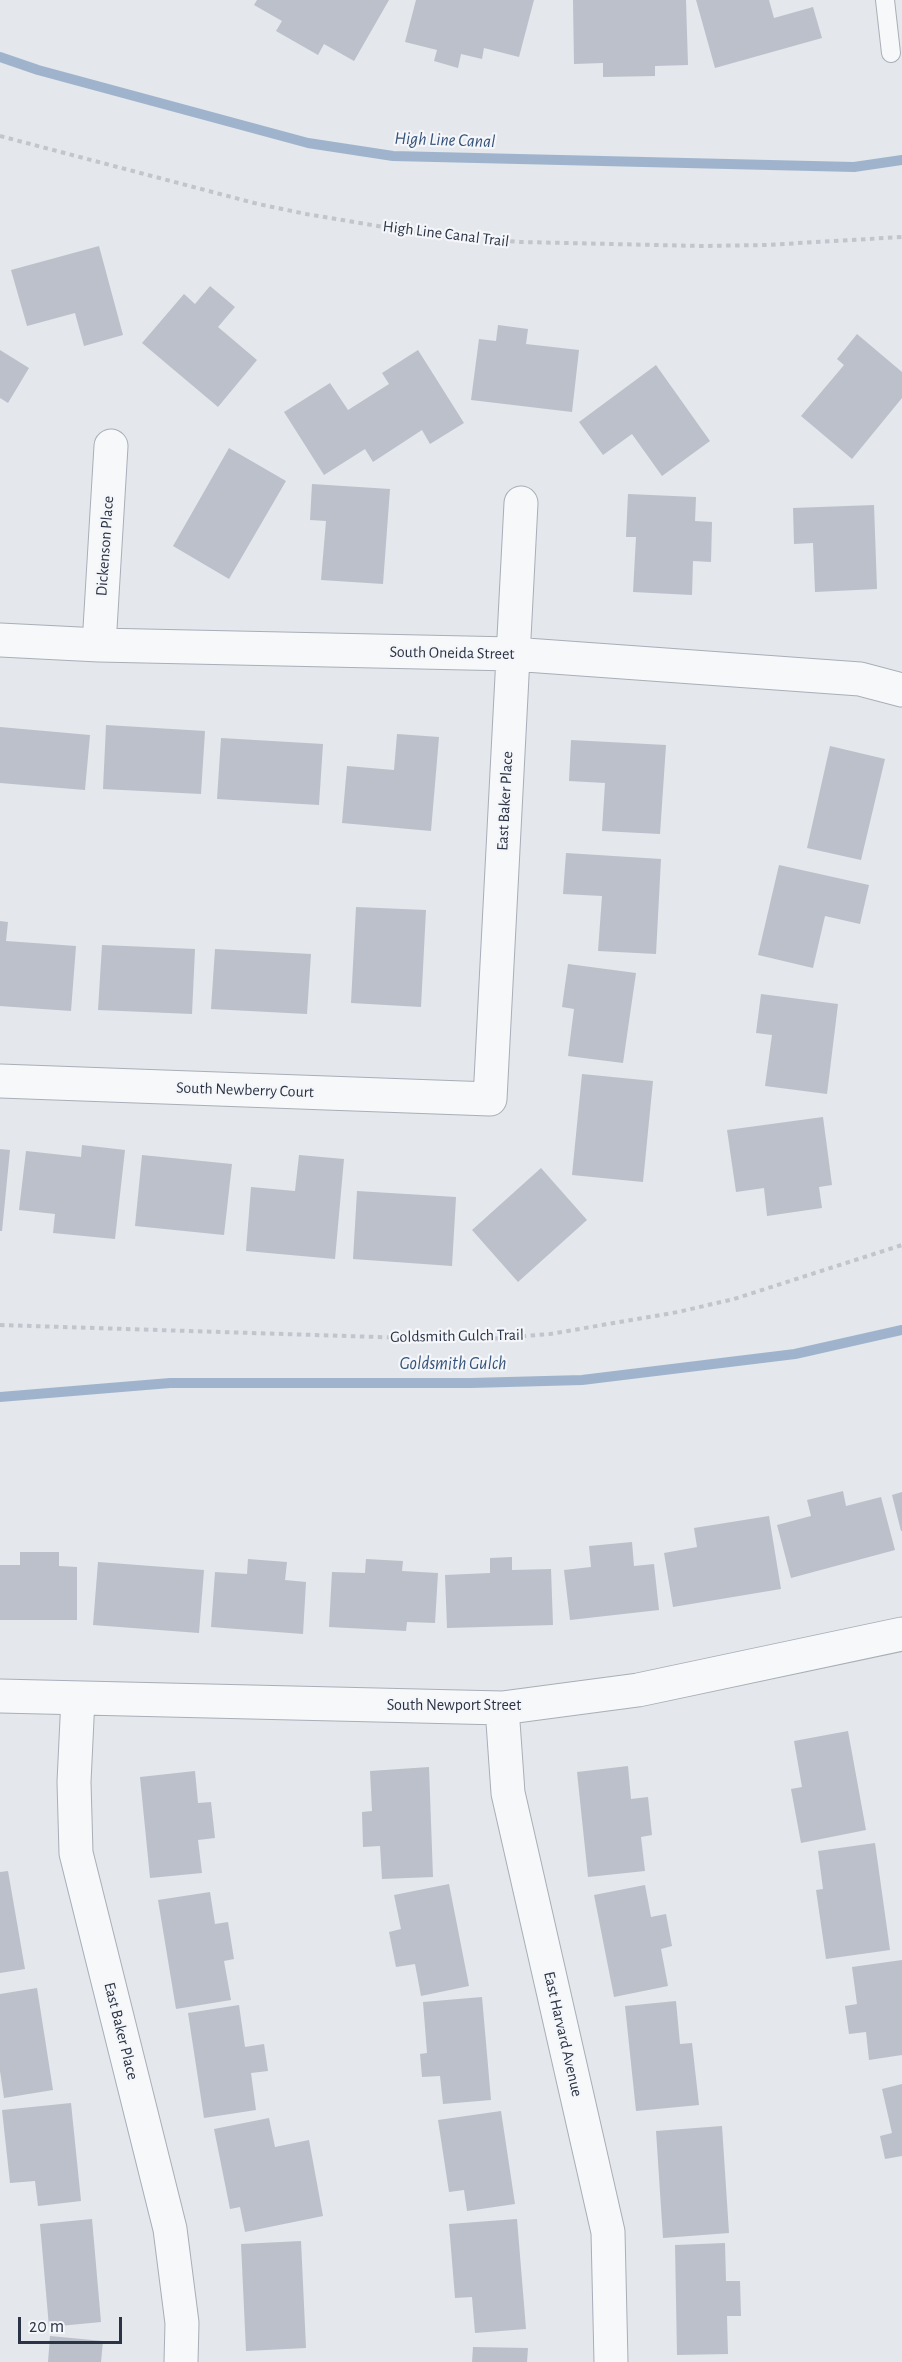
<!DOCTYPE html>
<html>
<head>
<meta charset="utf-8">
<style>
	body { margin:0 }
	#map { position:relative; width:902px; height:2362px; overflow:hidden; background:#e4e7ec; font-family:"Alegreya Sans",sans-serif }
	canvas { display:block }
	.scale { position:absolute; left:18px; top:2317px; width:104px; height:27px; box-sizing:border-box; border:3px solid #2b3445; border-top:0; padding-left:8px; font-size:18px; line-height:21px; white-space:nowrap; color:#2b3445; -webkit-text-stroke:4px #f4f6f9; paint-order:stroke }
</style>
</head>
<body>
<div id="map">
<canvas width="902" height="2362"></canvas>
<div class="scale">20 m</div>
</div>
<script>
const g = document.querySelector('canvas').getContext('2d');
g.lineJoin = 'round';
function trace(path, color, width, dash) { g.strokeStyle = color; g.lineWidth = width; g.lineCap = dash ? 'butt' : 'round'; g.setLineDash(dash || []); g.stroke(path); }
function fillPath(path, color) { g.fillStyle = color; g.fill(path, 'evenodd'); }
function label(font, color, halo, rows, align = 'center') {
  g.font = font + ' "Alegreya Sans",sans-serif'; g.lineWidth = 4.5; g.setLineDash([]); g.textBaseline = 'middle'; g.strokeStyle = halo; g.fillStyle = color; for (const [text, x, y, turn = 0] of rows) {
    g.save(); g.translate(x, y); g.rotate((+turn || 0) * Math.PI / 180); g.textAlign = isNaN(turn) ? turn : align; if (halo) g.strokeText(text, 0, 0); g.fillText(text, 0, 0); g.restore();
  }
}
const stream = new Path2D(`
	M0,57l38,13 270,73 85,13 461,11 48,-7
	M0,1397l170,-14h301l111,-3 213,-26 107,-24`);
const building = new Path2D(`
	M257,0h132l-35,61 -30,-17 -6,11 -42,-24 6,-10 -28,-16z
	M416,0h118l-15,57 -35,-9 -2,11 -21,-5 -3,14 -24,-7 3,-11 -32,-8z
	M573,0h113l2,65 -33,1v10l-52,1v-14l-29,1z
	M696,0h73l5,18 39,-11 9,31 -107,30z
	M99,246l24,89 -39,11 -9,-33 -48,13 -16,-56z
	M210,286l25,21 -17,20 39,33 -39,47 -76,-64 42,-49 11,10z
	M498,325l30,4 -2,15 53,6 -7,62 -101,-12 8,-61 17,2z
	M857,334l45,38v26l-50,61 -51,-43 43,-51 -7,-6z
	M0,350l29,18 -21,35 -8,-5z
	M418,350l46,73 -34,21 -8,-14 -49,32 -8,-13 -41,26 -40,-63 46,-29 18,27 41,-26 -7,-11z
	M656,365l54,76 -48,35 -30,-42 -29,21 -24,-33z
	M229,448l57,33 -57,98 -56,-33z
	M312,484l78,5 -7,95 -62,-4 5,-59 -16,-1z
	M628,494l68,3 -1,24 17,1 -1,40 -18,-1 -1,34 -59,-3 3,-55h-10z
	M874,505l3,84 -62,3 -2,-49 -19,1 -1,-36z
	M106,725l99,6 -4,63 -98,-5z
	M0,727l90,8 -5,55 -85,-7z
	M397,734l42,3 -8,94 -89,-8 5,-57 47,4z
	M221,738l102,6 -4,61 -102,-6z
	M571,740l95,5 -6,89 -58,-3 3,-48 -36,-2z
	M830,746l55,13 -24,101 -54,-12z
	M566,853l95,6 -5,95 -58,-3 4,-55 -39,-2z
	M779,865l90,20 -9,39 -35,-8 -12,52 -55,-13z
	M356,907l70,3 -5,97 -70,-4z
	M0,921l8,1 -2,19 70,5 -5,65 -71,-5z
	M102,945l93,4 -3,65 -94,-4z
	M215,949l96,5 -4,60 -96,-5z
	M568,964l68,9 -13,90 -55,-7 6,-47 -12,-2z
	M761,994l77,10 -11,90 -62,-8 7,-51 -16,-2z
	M582,1074l71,7 -10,101 -71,-7z
	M823,1117l9,68 -13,2 3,21 -55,8 -3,-28 -28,4 -9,-62z
	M82,1145l43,5 -10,89 -62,-6 2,-19 -36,-4 7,-59 55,6z
	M0,1149l10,1 -8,81h-2z
	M142,1155l90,9 -8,71 -89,-9z
	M299,1155l45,4 -9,100 -89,-8 5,-64 44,4z
	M541,1168l46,52 -69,62 -46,-52z
	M357,1191l99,6 -4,69 -99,-7z
	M843,1491l3,15 35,-9 14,53 -104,28 -14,-53 34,-9 -4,-16z
	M902,1492v39h-1l-9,-36z
	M769,1516l12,73 -108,18 -9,-54 33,-6 -3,-19z
	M632,1542l2,24 20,-2 5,46 -89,10 -6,-50 27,-3 -2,-21z
	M20,1552h39v14l18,1v53h-77v-55h20z
	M512,1557v13l39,-1 2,56 -106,3 -2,-53 45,-2v-15z
	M248,1559l39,3 -2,18 21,2 -3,52 -92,-7 4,-55 32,2z
	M366,1559l37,2 -1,10 36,2 -3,50 -28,-1 -1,9 -77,-4 3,-55 33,1z
	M98,1562l106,8 -5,63 -106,-8z
	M848,1731l18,99 -65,13 -10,-54 11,-2 -8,-46z
	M628,1766l3,33 17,-2 4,38 -11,2 4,34 -57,6 -11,-105z
	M429,1767l4,110 -51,2 -2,-33 -17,1 -1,-35 10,-1 -2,-40z
	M195,1771l3,32 13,-1 4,36 -17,2 4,33 -52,5 -10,-101z
	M875,1843l15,107 -64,9 -10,-69 7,-1 -5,-38z
	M8,1871l17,98 -25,4v-101z
	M449,1884l20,102 -48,10 -6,-32 -19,3 -7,-35 12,-3 -7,-34z
	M645,1885l6,32 15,-3 6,32 -11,3 7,37 -54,11 -20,-102z
	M210,1892l5,32 13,-2 6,37 -10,2 7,39 -55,9 -18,-109z
	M902,1960v95l-33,5 -3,-28 -17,2 -4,-28 12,-2 -5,-37z
	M37,1988l16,102 -49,8 -4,-27v-77z
	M482,1997l9,103 -48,4 -3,-28 -18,1 -2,-23 7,-1 -4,-51z
	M676,2001l4,43 12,-1 7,62 -63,6 -11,-105z
	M239,2005l6,42 19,-3 4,27 -17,2 5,37 -52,8 -16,-105z
	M902,2084v72l-17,3 -5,-23 12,-3 -10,-44z
	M71,2103l10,98 -43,5 -3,-25 -25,2 -8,-73z
	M501,2111l14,93 -48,7 -3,-21 -15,2 -11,-72z
	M269,2118l6,29 34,-7 14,76 -78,16 -5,-25 -10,2 -16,-80z
	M722,2126l7,107 -66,5 -7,-107z
	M92,2219l9,103 -52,5 -9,-103z
	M517,2219l9,110 -51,4 -3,-36 -17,1 -6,-74z
	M301,2241l5,107 -60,3 -5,-107z
	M725,2243l1,38h14l1,35h-14l1,38 -51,1 -2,-110z
	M50,2336l53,5 -2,21h-53z
	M473,2347l55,1 -1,14h-55z`);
const path = new Path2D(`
	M0,136l258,68 48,10 125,21 90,7 181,4 64,-1 136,-8
	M0,1325l441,14h49l60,-5 128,-22 56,-13 168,-54`);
const lane = new Path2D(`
	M885,0l6,53`);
const street = new Path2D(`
	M0,640l99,5 413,9 348,25 42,11
	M99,645l12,-199
	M0,1081l490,18 31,-596
	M0,1696l502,12 136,-18 264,-56
	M78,1698l-4,84 2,71 94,376 12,94 -1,39
	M502,1708l6,85 100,439 3,130`);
const streetNames = [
	["High Line Canal Trail",446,234,7],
	["Dickenson Place",105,546,-86],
	["South Oneida Street",452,653,1],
	["East Baker Place",505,801,-87],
	["South Newberry Court",245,1090,2],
	["Goldsmith Gulch Trail",457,1336,-1],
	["South Newport Street",454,1705],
	["East Baker Place",121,2031,76],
	["East Harvard Avenue",563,2034,77]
];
const waterNames = [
	["High Line Canal",445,140,2],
	["Goldsmith Gulch",453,1364]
];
trace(stream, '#9fb4cc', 10);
fillPath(building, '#bbc0ca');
trace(lane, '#a9aeb7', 20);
trace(street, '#a9aeb7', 35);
trace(path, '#c2c5cb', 4, [4.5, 4.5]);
trace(lane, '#f7f8fa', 18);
trace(street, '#f7f8fa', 33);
label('16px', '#2b3445', '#f4f6f9', streetNames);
label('italic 18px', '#34527a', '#f4f6f9', waterNames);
</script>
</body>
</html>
